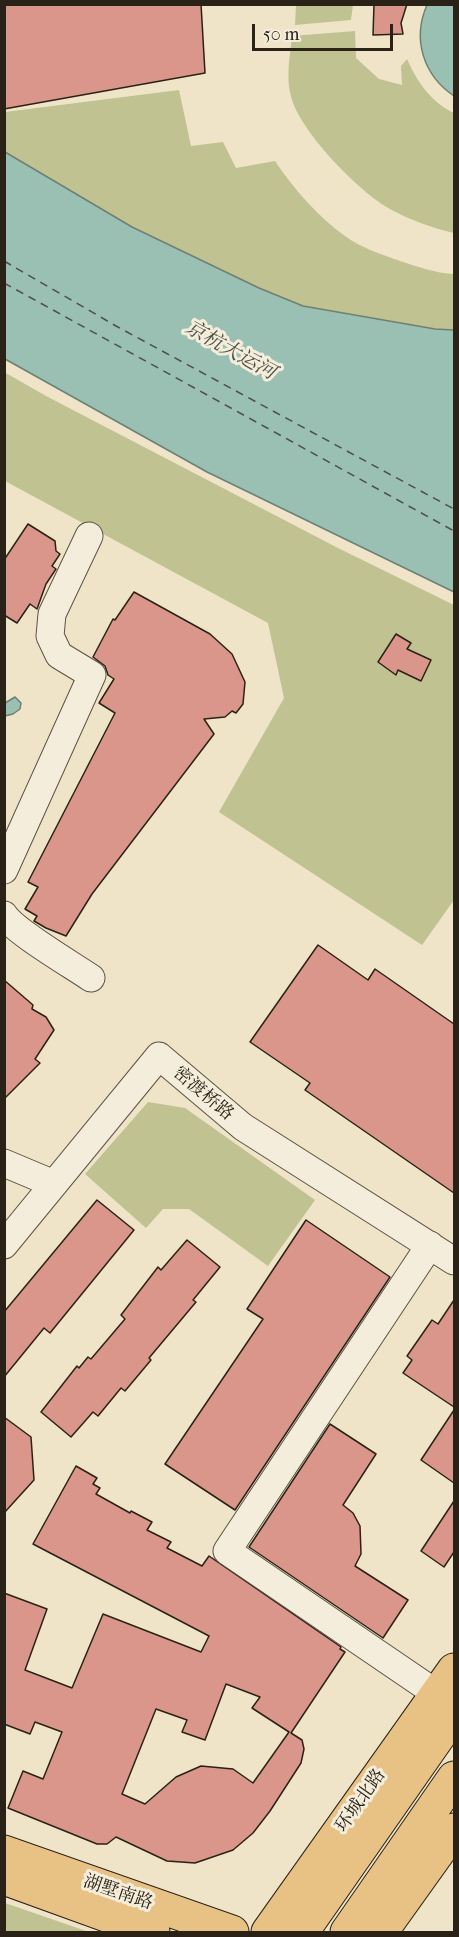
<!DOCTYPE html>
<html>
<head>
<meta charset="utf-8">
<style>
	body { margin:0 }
	#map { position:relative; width:459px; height:1937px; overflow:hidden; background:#efe4c7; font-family:"IM FELL French Canon",serif }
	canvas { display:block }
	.frame { position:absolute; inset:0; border:6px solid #2a2216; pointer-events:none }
	.scale { position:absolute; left:252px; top:24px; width:141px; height:27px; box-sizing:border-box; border:3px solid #2a2216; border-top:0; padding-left:8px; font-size:18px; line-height:21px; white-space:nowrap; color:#2a2216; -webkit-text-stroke:4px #f5eddb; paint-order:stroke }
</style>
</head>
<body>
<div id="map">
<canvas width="459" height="1937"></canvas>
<div class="frame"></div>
<div class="scale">50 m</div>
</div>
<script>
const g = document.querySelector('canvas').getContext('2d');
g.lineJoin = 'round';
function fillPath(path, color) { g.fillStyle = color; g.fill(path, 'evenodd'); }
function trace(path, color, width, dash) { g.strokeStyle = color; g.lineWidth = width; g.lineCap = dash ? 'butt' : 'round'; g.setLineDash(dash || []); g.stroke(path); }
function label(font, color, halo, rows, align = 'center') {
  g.font = font + ' "IM FELL French Canon","Noto Serif SC",serif'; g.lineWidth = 6; g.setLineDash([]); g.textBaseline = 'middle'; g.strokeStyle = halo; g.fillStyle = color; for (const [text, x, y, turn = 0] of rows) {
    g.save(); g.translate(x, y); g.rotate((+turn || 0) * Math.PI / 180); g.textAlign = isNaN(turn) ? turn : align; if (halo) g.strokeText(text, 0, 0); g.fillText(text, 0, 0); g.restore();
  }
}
const green = new Path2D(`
	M296,5h57l-2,15 -56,5z
	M355,31l1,27 23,21 23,6 -1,-19 6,-7c10,23 25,44 47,54v120c-22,-5 -44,-13 -64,-24 -31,-17 -87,-75 -98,-109 -7,-21 -2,-43 0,-64z
	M179,90l12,56 32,-4 13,26 39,-7c19,28 42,55 70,75 16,12 36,18 55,25 19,6 35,12 54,13v56l-19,-1 -132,-23 -44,-18 -127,-61 -127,-75v-40z
	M4,372l42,24 292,152 116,57v295l-32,45 -203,-133 65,-114 -16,-75 -263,-142z
	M148,1102l37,6 130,92 -47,66 -79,-57h-26l-17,19 -61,-54z
	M4,1903h1l84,29h-84z`);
const water = new Path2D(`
	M427,5h27v91c-31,-21 -42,-57 -27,-91z
	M5,152l127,75 127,61 44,18 132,23 19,1v262l-247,-120 -202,-113z
	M15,697l6,6 -1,6 -7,5 -8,2v-13z`);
const ferry = new Path2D(`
	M4,261l112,65 338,183
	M4,283l450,248`);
const building = new Path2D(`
	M4,4h197l4,69 -201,36z
	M374,4h33l-6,19 2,11 -30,1z
	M28,524l27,17 1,10 4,3 -8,12 4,3 -10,15 -9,25 -7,-5 -13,19 -13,-8v-55z
	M134,592l76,42 22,20 13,28 -2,22 -7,9 -4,-2 -7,6 -21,2 10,15 -122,160 -26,42 -20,-8 -12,-7 3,-5 -12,-7 13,-22 -10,-5 87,-169 -16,-10 15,-24 -6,-4 -3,-9 -12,-9 20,-38 2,1z
	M396,634l15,9 -4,6 24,11 -10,21 -23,-11 -2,5 -18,-13z
	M318,945l50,35 7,-11 79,55v169l-149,-103 5,-7 -60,-41z
	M4,980l29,25 -1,4 14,8 8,13 -19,29 5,4 -36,36z
	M97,1200l37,30 -84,103 -6,-5 -40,49v-65z
	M306,1220l84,57 -155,233 -70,-46 98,-145 -16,-10z
	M187,1240l33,27 -27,33 3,2 -47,56 2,2 -26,31 -4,-3 -23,28 -5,-4 -22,25 -30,-25 36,-46 2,2 9,-11 3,2 34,-40 -4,-4 37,-48 3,3z
	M454,1300v107l-51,-34 9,-13 -5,-4 25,-36 6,4z
	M454,1410v73l-33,-23z
	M4,1417l27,20 3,43 -30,33z
	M330,1424l46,30 -33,51 10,8 7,13 1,28 -6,12 53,34 -25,38 -134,-91z
	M76,1466l21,12 -4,6 7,4 -4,6 34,19 1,-2 21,11 -5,8 24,12 -4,6 35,18 7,-10 132,91 -1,2 5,3 -54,81 11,7 2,9 -3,14 -31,48 -17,22 -20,17 -38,13 -28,-2 -51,-24 -9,7h-10l-89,-36 15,-37 20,8 19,-47 -27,-10 -5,12 -26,-10v-131l43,16 -22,61 47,18 31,-74 98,38 8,-16 -176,-92zM226,1684l34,13 -8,11 37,24 -36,51 -20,-14 -32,-3 -25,11 -31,27 -23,-10 34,-85 31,11 -5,12 23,8z
	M454,1501v51l-10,15 -23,-16z`);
const minor = new Path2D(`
	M4,870l88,-195 -33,-20 -9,-19 2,-22 37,-78
	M4,915c10,16 68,50 87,63
	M4,1163l50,21
	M4,1245l155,-189 84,71 211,134
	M430,1245l-203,306 210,143`);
const major = new Path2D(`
	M4,1852l228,80
	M4,1878l149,54
	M268,1932l186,-262
	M302,1932l152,-218
	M347,1932l107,-154
	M381,1932l73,-102`);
const streetNames = [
	["密渡桥路",203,1094,40],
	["环城北路",361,1801,-55],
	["湖墅南路",118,1893,19]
];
const waterNames = [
	["京杭大运河",230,351,29]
];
fillPath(green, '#c0c291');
fillPath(water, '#9abfb3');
trace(water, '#6d8074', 1.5);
trace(ferry, '#4c5145', 1.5, [8, 6]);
fillPath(building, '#db968b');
trace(building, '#2a2216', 1.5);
trace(minor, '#5b5242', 29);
trace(major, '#2a2216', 35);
trace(minor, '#f5eddb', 27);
trace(major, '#e8c284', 33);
label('18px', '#2a2216', '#f5eddb', streetNames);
label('italic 20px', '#4c5145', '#f5eddb', waterNames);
</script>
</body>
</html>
